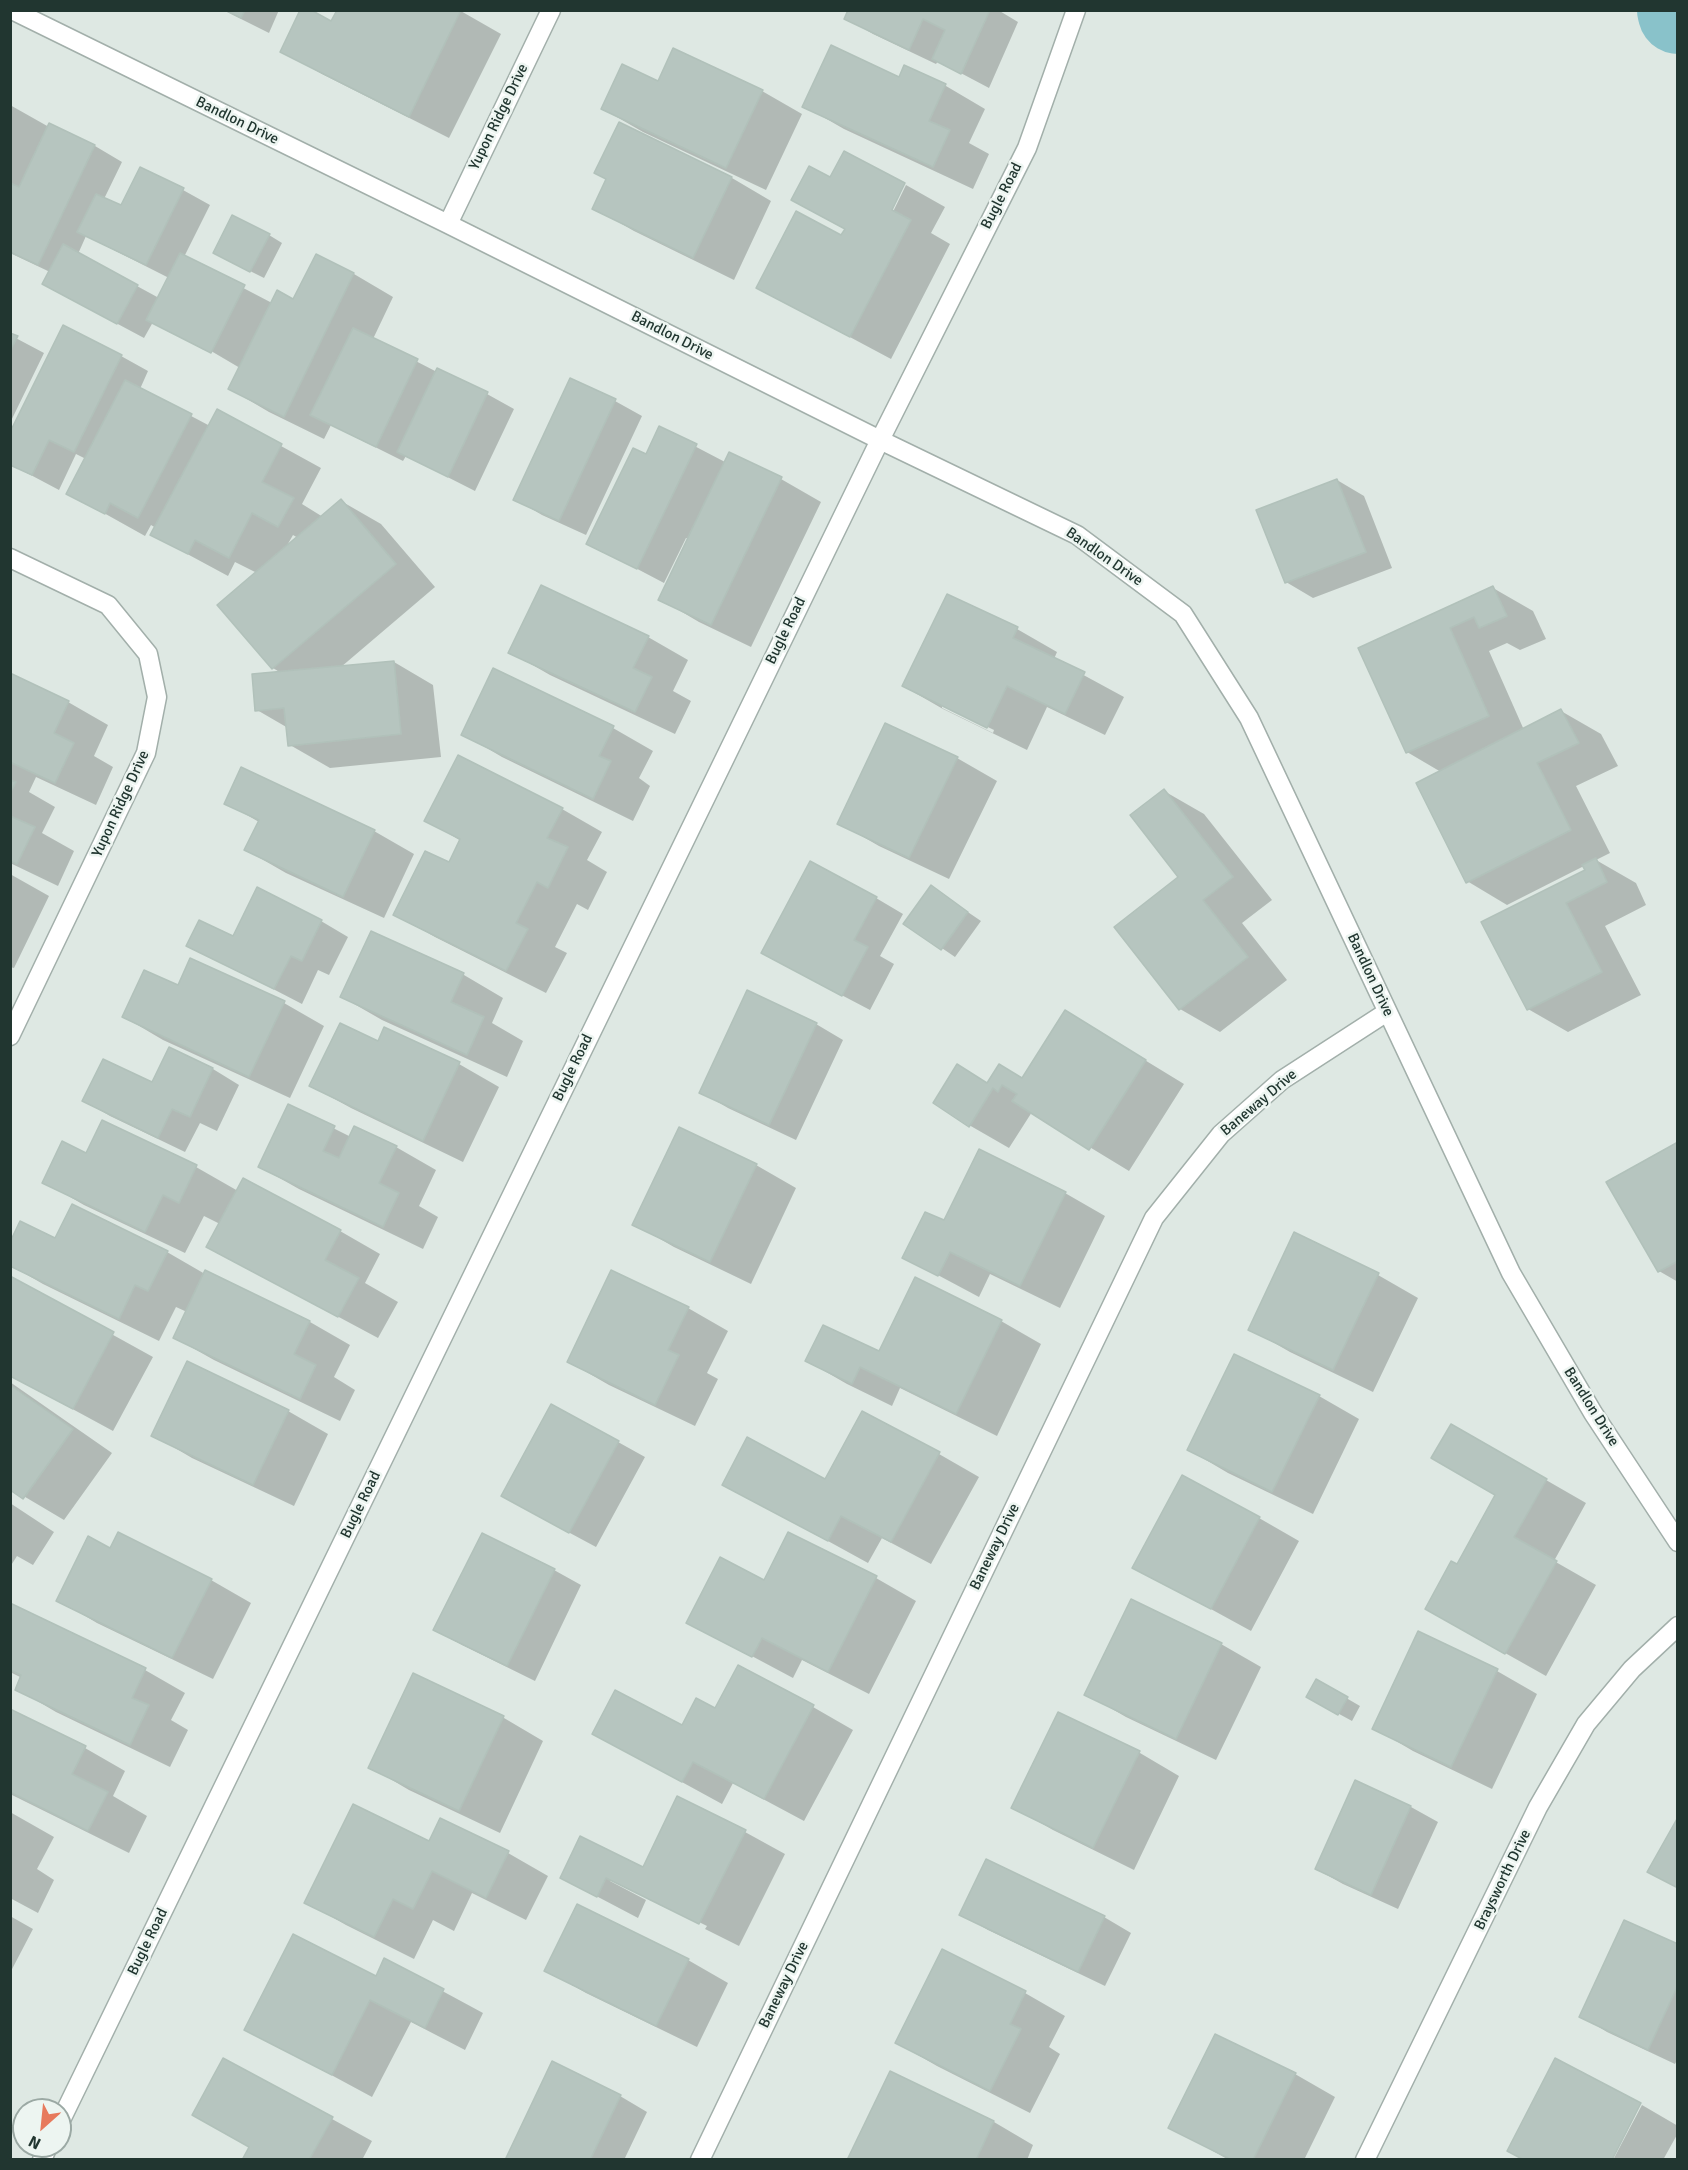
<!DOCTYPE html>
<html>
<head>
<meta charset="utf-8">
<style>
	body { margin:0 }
	#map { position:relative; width:1688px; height:2170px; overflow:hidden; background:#dee8e3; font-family:Signika,sans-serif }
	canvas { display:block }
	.frame { position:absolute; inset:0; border:12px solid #213630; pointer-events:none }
	.north { position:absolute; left:12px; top:2098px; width:60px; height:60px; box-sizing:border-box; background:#edf5f1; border:2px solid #9ba9a4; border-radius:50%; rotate:207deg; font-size:16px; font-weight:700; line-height:24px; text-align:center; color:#213630 }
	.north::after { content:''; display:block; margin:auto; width:21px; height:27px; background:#e77a5d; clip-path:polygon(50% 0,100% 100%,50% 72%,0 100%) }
</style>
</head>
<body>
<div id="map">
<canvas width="1688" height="2170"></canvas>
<div class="frame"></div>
<div class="north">N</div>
</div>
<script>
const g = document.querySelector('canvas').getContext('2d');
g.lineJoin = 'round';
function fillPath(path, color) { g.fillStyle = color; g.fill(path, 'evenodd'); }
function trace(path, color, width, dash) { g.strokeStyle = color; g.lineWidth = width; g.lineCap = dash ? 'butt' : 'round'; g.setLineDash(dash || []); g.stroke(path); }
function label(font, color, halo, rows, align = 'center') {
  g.font = font + ' Signika,sans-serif'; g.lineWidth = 5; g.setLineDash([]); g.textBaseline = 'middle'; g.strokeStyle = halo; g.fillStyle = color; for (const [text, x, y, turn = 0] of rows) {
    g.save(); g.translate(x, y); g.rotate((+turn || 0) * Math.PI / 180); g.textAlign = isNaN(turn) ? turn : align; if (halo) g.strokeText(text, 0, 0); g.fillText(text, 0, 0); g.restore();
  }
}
const shadow = new Path2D(`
	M223,10h56l-10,23z
	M459,10l42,24 -52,104 -127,-64 -40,-23 50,-28z
	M850,10h148l20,12 -29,66 -51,-27 -2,3 -63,-30 -27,-16z
	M905,67l41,19 39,23 -16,34 20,11 -16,35 -129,-60 -40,-23 96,-27z
	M659,83l103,8 40,23 -36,76 -123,-58 -40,-23z
	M10,105l39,22 1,-2 45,21 27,16 -18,37 18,8 61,-17 27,15 -26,52 88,46 22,-2 22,-45 38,18 39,23 -20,42 64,33 50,22 27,15 -39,82 -69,-35 -3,5 -72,-36 -7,14 -55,-27 -39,-23 10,-21 -34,-20 -2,2 -51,-28 -9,16 -73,-39 -21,-27 -40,-19zM86,236l83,42 -10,20 -81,-44z
	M619,124l113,54 39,23 -37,79 -100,-49 -40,-23 14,-28z
	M906,185l39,22 -14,26 19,11 -59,115 -133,-71 84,-51 4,-7 -53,-30 97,18z
	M269,235l13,8 -18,35 -36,-18z
	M10,335l34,18 -34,70z
	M121,356l27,15 -8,18 70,37 71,20 40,22 -19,36 21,13 18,-16 40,23 54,63 -94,80 53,-5 39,23 8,72 -111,11 -40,-23 -2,-17 -31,-18 24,-37 -8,-5 -54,-63 38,-32 -22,-11 -7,14 -76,-41 4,-7 -5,-3 -6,11 -77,-43 18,-34 -10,-5 -17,36 -49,-26zM293,535l5,3 -13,11z
	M615,401l27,15 -56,119 -44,-20 -27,-16z
	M660,428l65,34 56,17 40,23 -70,145 -52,-25 -39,-23 29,-60 -3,-1 -22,45 -76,-40 58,-87z
	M1337,480l27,16 28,72 -79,30 -27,-16z
	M1493,588l40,23 13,28 -26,11 -13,-7 -18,8 35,79 37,-19 40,23 17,32 -42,20 34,67 -14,7 40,23 10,22 -41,21 36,69 -73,37 -40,-23 -45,-86 104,-53 -3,-4 -77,39 -40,-24 -26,-109 -34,-20 -47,-103z
	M1017,629l40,23 -3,7 70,38 -19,38 -58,-28 -20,43 -84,-41 -40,-23zM942,705l52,25 -1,3 -51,-25z
	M648,637l40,23 -15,31 18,10 -16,33 -125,-59 -40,-23z
	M10,675l58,27 40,23 -14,31 19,11 -17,38 -60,-28 -7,15 26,15 -13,26 32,18 -16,35 -48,-23z
	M613,728l40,23 -14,27 11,8 -17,35 -131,-64 -39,-23z
	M957,758l40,23 -48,98 -70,-33 -40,-23z
	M1164,791l40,23 68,86 -30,23 45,57 -67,52 -40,-23 1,-132z
	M226,803l148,28 40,23 -30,64 -98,-45 -40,-23 13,-28z
	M562,809l40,23 -15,28 20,12 -19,38 -11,-6 -22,43 12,6 -21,40 -111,-56 -40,-23 54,-50 12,-23 -35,-21z
	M10,874l39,22 -35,72 -4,-1z
	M931,887l50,34 -26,36 -50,-34z
	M876,898l27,16 -23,42 14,8 -24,46 -80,-42z
	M321,921l27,16 -19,38 -11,-5 -16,34 -114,-59z
	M372,933l92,42 39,23 -11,25 31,18 -16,36 -125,-57 -40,-23z
	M179,987l105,16 40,23 -34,72 -127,-58 -39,-23z
	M1066,1012l118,72 -55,87 -97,-59 -23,36 -40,-23 19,-41 35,-5z
	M816,1024l27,16 -47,100 -68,-32 -27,-16z
	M379,1043l80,21 40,23 -36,75 -112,-54 -40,-22z
	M169,1049l44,20 26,16 -22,46 -17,-8 -15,29 -75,-36 -26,-15 68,-17z
	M289,1106l62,31 45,10 40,23 -17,36 19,11 -15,32 -124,-60 -39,-22z
	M103,1122l93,45 42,24 102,40 40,23 -15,29 33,19 -20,36 -170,-91 12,-23 -16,-8 -19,37 -101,-48 -40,-23 43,-27z
	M1678,1143v139l-19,-11z
	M756,1165l40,23 -45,96 -77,-37 -40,-23z
	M1065,1193l40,23 -45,92 -70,-34 -11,23 -75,-40 41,-35z
	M1295,1234l83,41 40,23 -45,94 -83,-40 -40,-23z
	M56,1240l111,12 38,22 1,-2 104,50 40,23 -16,32 21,13 -15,31 -126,-61 -39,-22 12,-26 -11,-5 -17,34 -116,-57 -33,-19z
	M10,1278l143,79 -40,74 -83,-45z
	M688,1308l40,23 -21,42 11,6 -23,47 -86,-41 -40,-23z
	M1001,1321l40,23 -44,92 -97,-48 -8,18 -45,-22 -40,-23 72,-8z
	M10,1382l102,71 -48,67 -54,-32z
	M1319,1396l40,23 -46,95 -85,-41 -39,-23z
	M288,1411l40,23 -34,72 -102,-48 -39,-23z
	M618,1442l27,15 -49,90 -67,-36z
	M939,1454l40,23 -48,87 -49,-26 -14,25 -144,-79 102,-3z
	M1546,1480l40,23 -32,58 42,24 -50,91 -80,-45 -9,-65z
	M10,1503l44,29 -21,33 -16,-9 -7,11z
	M1259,1518l40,23 -48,90 -117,-64z
	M554,1570l27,15 -46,96 -73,-36 -27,-15z
	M876,1578l40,23 -47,93 -67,-34 -9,18 -105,-56 77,-40z
	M211,1580l40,23 -38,76 -116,-56 -39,-23z
	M10,1605l135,65 40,23 -14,27 17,10 -18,37 -114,-55 -39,-23 5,-11 -12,-6z
	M1221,1644l40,23 -45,93 -90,-43 -40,-23z
	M1497,1671l40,23 -45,95 -79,-38 -39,-23z
	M413,1675l91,43 39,23 -43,92 -91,-43 -39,-23z
	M1317,1681l43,25 -8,15 -44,-24z
	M813,1707l40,23 -49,91 -71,-38 -11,21 -128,-70 88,-7 34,-17z
	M10,1711l75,37 40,23 -12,25 34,20 -18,37 -119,-59z
	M1058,1714l82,39 39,23 -45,94 -81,-40 -40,-23z
	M1356,1782l55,25 27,15 -40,87 -55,-25 -27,-15z
	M10,1812l44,25 -17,32 17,11 -16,33 -28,-15z
	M745,1832l40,22 -46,92 -34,-17 2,-3 -97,-48v3l36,19 -8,18 -76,-40 81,-9z
	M429,1843l79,10 40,23 -22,44 -54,-27 -18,38 -21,-11 -19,39 -68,-34 -40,-23z
	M987,1861l117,56 27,16 -26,53 -117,-56 -27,-16z
	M10,1916l23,13 -23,44z
	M1678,1946v112l-3,6 -68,-32 -26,-16z
	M943,1952l82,41 40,23 -16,31 11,7 -30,59 -93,-47 -40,-23z
	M385,1960l98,53 -18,37 -54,-28 -39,75 -126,-68 130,-51z
	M688,1960l40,23 -31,64 -111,-54 -40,-23z
	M891,2073l103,49 39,23 -6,15h-178z
	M1295,2074l40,23 -31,63h-75l-59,-33z
	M620,2096l27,16 -23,48h-116z
	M1642,2105l36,21v7l-15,27h-50z
	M332,2119l40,22 -10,19h-118z`);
const river = new Path2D(`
	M1677,10l1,4`);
const building = new Path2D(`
	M225,10h20l-4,8z
	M300,10h11l20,11 6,-11h124l-52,107 -129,-65z
	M848,10h142l-29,64 -29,-15 13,-29 -22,-11 -14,31 -65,-31z
	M831,45l68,32 5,-12 42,19 -17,37 21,9 -17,37 -131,-60z
	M673,48l90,42 -37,78 -125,-59 21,-45 36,17z
	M619,122l113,55 -39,81 -101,-49 14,-30 -12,-6z
	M49,123l46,22 -57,120 -28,-13v-69l9,4z
	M844,151l61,32 -13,27 19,10 -61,117 -94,-49 40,-77 45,24 4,-6 -54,-29 18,-34 21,11z
	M140,167l44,21 -38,77 -69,-33 19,-38 25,11z
	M232,215l38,19 -20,38 -37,-19z
	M63,244l75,41 -21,39 -75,-40z
	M180,253l65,32 -34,68 -65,-33z
	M316,254l38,19 -70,144 -56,-28 49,-99 16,9z
	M63,325l59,30 -48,97 -25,-12 -17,35 -22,-10v-33z
	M353,328l65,31 -42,88 -66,-32z
	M10,333l8,3 -8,15z
	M437,368l51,24 -40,85 -51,-25z
	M570,378l46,21 -57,122 -46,-21z
	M125,380l67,34 -54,104 -28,-15 -5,11 -39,-20z
	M217,409l65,35 -20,38 32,16 -16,29 -26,-14 -23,45 -34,-18 -7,14 -38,-19z
	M659,426l38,18 -60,125 -51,-25 47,-96 13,6z
	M729,452l53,25 -71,148 -53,-25z
	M1337,479l29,73 -81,31 -29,-73z
	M341,499l55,65 -124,105 -55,-64z
	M541,585l108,51 -16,32 19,9 -17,35 -127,-59z
	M1493,586l14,30 -28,12 -5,-11 -24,11 39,88 -83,37 -48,-105z
	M947,594l71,33 -5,11 72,34 -20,42 -58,-28 -20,42 -85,-42z
	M394,661l7,73 -113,12 -4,-38 -29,3 -3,-37z
	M493,668l121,58 -15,30 12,5 -18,38 -132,-64z
	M10,673l59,28 -15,32 20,10 -19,40 -45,-21z
	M1561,709l18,34 -42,20 34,67 -105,53 -50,-100z
	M885,723l73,34 -49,101 -72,-34z
	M458,755l105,53 -16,30 21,9 -20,41 -11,-6 -21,41 12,6 -22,42 -113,-56 32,-64 24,11 11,-23 -36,-18z
	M241,767l134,63 -32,67 -99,-47 15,-30 -35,-16z
	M10,780l6,2 -6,11z
	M1164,789l69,88 -30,23 45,57 -69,53 -65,-83 64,-50 -48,-62z
	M10,816l25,11 -18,37 -7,-3z
	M1596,858l11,24 -41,21 36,69 -75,38 -46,-88 104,-52 -3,-5z
	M810,861l67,36 -23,43 14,7 -26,49 -81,-43z
	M931,885l37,27 -27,38 -38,-26z
	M257,887l65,33 -20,41 -11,-5 -17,33 -88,-43 13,-26 34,16z
	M371,931l93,42 -13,29 33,15 -17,38 -127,-58z
	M190,958l95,43 -36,76 -127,-60 22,-47 34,15z
	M747,990l70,33 -48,102 -70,-32z
	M1065,1010l81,50 -57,90 -77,-49 5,-7 -15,-9 -4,7 -5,-4 -24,39 -36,-24 24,-39 30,19 12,-19 23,14z
	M340,1023l38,18 6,-14 76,35 -37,79 -114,-55z
	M169,1047l44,21 -23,49 -18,-8 -14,29 -76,-37 21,-42 49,23z
	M288,1104l47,22 -12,25 16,7 15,-32 43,20 -18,37 20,10 -16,34 -125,-60z
	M102,1120l95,45 -18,38 -16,-8 -18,37 -103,-49 20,-42 24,12z
	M679,1127l78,37 -47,98 -78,-37z
	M1678,1142v119l-20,11 -52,-90z
	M979,1149l87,43 -46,94 -70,-34 -12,24 -36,-18 23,-46 19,8z
	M243,1178l98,52 -16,30 34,18 -21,39 -132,-70z
	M72,1204l96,47 -20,40 -13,-6 -16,34 -109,-53v-24l10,-21 35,17z
	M1294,1232l85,41 -46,97 -85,-40z
	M205,1270l105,51 -16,33 22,11 -16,34 -127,-61z
	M611,1270l78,37 -21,43 11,5 -24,50 -88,-43z
	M10,1276l104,56 -41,77 -63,-33z
	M915,1277l87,43 -46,94 -96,-47 -8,17 -47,-23 18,-36 56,26z
	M1234,1354l86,41 -48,97 -85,-42z
	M187,1361l102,49 -36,75 -102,-49z
	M10,1385l63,44 -50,70 -13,-9z
	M551,1404l68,37 -50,92 -68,-37z
	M862,1411l78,41 -49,90 -50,-26 -13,25 -106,-56 25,-48 78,42z
	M1451,1424l96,55 -33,58 43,24 -52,93 -80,-45 26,-48 6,3 38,-69 -64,-37z
	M1182,1475l78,42 -49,92 -79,-41z
	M118,1532l94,47 -40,79 -116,-57 32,-65 22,12z
	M788,1532l89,44 -49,96 -66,-34 -10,19 -66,-34 34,-66 44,23z
	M482,1533l73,36 -48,97 -74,-36z
	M1131,1599l91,44 -46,96 -92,-44z
	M10,1603l136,65 -14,30 17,7 -19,40 -115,-55 6,-15 -11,-5z
	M1418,1631l80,38 -47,98 -79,-38z
	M738,1665l76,40 -50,94 -71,-37 -11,20 -90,-48 23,-44 67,35 14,-27 19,10z
	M413,1673l91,43 -45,95 -91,-43z
	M1316,1679l32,18 -10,18 -32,-18z
	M10,1709l76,37 -14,28 36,18 -20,39 -78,-39z
	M1058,1712l82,39 -47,97 -82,-40z
	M1355,1780l56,26 -40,89 -56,-26z
	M677,1796l69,34 -47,94 -93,-46 -9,19 -37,-19 20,-42 63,31z
	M353,1804l76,37 11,-23 69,33 -23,47 -54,-27 -19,38 -20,-10 -19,38 -70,-34z
	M1678,1817v71l-31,-16z
	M986,1859l119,57 -27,56 -119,-57z
	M577,1904l112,55 -33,67 -112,-55z
	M1624,1920l54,24v41l-30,65 -69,-33z
	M293,1934l83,42 8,-18 60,31 -19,39 -55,-28 -38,75 -88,-45z
	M942,1949l84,42 -16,33 11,5 -31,62 -95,-48z
	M1215,2034l81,39 -43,87h-21l-64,-32z
	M223,2058l110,59 -24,43h-67l7,-13 -57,-32z
	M1555,2058l86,45 -29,57h-88l-17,-9z
	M552,2061l69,34 -31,65h-85z
	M890,2071l104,50 -18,39h-129z`);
const minor = new Path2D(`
	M12,10l436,214 432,216 197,95 106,79 66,104 262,555 82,140 85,129
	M448,224l103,-214
	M10,558l98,47 40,49 9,43 -11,56 -136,283
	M60,2122l820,-1682 147,-292 49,-138
	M42,2160l6,-14
	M700,2160l454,-942 67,-84 61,-54 105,-68
	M1365,2160l173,-353 48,-83 46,-55 46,-43`);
const streetNames = [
	["Yupon Ridge Drive",499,117,-64],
	["Bandlon Drive",237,121,26],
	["Bugle Road",1002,196,-63],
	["Bandlon Drive",672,336,27],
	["Bandlon Drive",1104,557,35],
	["Bugle Road",786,631,-64],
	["Yupon Ridge Drive",121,804,-65],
	["Bandlon Drive",1370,975,65],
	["Bugle Road",573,1068,-64],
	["Baneway Drive",1259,1103,-40],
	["Bandlon Drive",1591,1407,58],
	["Bugle Road",361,1505,-64],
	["Baneway Drive",995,1547,-64],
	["Braysworth Drive",1503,1880,-64],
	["Bugle Road",148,1942,-64],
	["Baneway Drive",784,1985,-64]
];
fillPath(shadow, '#0003');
trace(river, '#89c2ca', 80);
fillPath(building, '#b6c5bf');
trace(building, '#b1c1ba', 1.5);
trace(minor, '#a2afaa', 21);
trace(minor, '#fff', 18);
label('15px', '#213630', '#edf5f1', streetNames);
</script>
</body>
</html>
